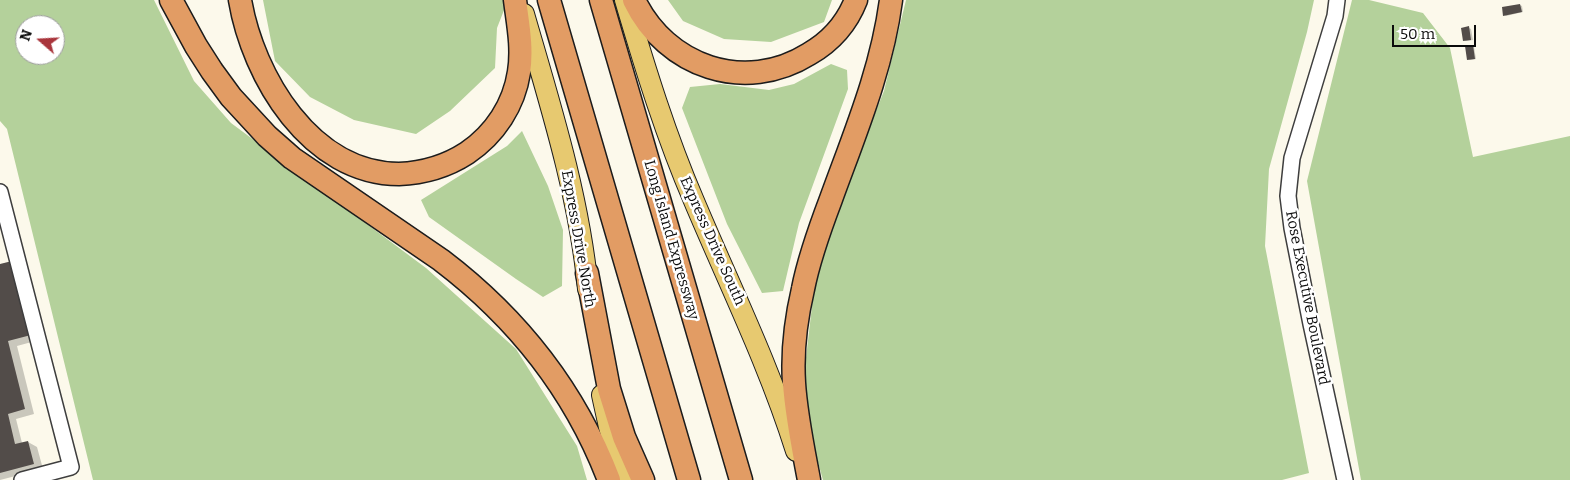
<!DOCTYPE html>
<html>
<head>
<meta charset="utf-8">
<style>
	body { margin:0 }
	#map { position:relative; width:1570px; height:480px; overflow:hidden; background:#fcf9eb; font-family:Bitter,serif }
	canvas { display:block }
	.north { position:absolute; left:15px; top:15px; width:50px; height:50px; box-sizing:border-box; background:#fff; border:1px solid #9d9d9d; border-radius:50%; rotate:289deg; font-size:14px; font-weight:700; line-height:20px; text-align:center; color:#0b0b0b }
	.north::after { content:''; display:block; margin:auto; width:18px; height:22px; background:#a9353c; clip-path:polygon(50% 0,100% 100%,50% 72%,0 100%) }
	.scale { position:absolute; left:1392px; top:25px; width:84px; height:22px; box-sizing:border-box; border:2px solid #0b0b0b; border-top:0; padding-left:6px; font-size:15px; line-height:18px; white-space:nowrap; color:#0b0b0b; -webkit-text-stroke:4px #fff; paint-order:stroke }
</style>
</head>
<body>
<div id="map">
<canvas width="1570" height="480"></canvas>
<div class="north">N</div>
<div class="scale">50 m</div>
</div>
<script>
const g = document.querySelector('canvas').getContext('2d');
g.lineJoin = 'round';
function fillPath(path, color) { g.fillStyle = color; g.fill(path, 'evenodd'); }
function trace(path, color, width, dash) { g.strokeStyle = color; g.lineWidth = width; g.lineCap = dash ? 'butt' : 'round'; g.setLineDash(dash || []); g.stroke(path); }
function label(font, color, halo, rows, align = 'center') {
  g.font = font + ' Bitter,serif'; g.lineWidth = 5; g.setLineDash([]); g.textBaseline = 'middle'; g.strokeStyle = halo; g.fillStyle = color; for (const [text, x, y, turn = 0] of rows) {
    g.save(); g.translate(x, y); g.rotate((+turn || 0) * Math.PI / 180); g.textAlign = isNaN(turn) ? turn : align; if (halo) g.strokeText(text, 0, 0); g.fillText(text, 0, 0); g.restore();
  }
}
const forest = new Path2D(`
	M0,0h154l40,81 37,42 195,145 90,81 61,97 10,34h-494l-86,-351 -7,-8zM25,25h30v30h-30z
	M263,0h245l-11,28 -2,40 -45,43 -34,23 -62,-14 -44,-23 -35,-36z
	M668,0h164l-8,22 -53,20 -47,-3 -41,-18z
	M906,0h408l-7,32 -38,137 -4,77 44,227 -27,7h-459l-9,-32 -10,-73 10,-86 12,-54 58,-144z
	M1352,0h17l54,13 27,35 23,109 97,-21v344h-209l-54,-299z
	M831,64l16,6 1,19 -49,134 -16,68 -21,2 -35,-69 -45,-116 8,-21 30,-3 49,6 25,-6z
	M522,131l26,55 15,44 -1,56 -19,11 -27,-18 -87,-62 -8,-17 86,-54z`);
const shadow = new Path2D(`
	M1520,5l2,1 1,6 -17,4 -2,-1z
	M1469,28l2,1 2,11 -7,1 -2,-1z
	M1473,46l1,1 2,12 -6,1 -2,-1z
	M0,265l39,75 -22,6 17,68 -18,5 6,24 6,-1 9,5 6,22 -43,11z`);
const building = new Path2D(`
	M1520,4l2,8 -19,4 -1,-9z
	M1469,26l2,14 -8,1 -2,-13z
	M1473,45l2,14 -8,1 -2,-14z
	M12,261l19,74 -23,6 17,68 -17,5 7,30 13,-3 6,23 -34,9v-209z`);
const minor = new Path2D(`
	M1337,0l-2,16 -43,142 -4,38 4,32 19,96 34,156
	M0,192l71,275 -49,13`);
const major = new Path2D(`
	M625,0c20,68 41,136 69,201 35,83 75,164 102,250
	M524,14c26,90 55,181 64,275
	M602,395l7,32 15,53`);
const highway = new Path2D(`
	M171,0l25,46 16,25 19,26 36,39 25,22 149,102c75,57 134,131 168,220
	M240,0c13,77 71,174 159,174 25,-1 48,-8 68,-21 28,-19 47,-48 52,-81 4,-24 -1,-48 -4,-72
	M549,0l140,480
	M601,0l140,480
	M634,0c32,67 111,94 175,54 21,-12 38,-31 47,-54
	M587,273l22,116 15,48 19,43
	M809,480c-6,-32 -13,-65 -15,-97 -2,-31 2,-64 9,-94 6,-31 17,-61 28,-90 24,-66 51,-130 60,-199`);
const streetNames = [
	["Express Drive North",578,239,80],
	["Long Island Expressway",671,240,74],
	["Express Drive South",712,241,66],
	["Rose Executive Boulevard",1307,298,79]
];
fillPath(forest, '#b4d19b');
fillPath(shadow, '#0003');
fillPath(building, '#524c49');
trace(minor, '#3e3e3e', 18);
trace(major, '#1c1c1c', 22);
trace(highway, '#1c1c1c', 25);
trace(minor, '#fff', 15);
trace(major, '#e7c970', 20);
trace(highway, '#e29c64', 22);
label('15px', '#0b0b0b', '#fff', streetNames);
</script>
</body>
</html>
